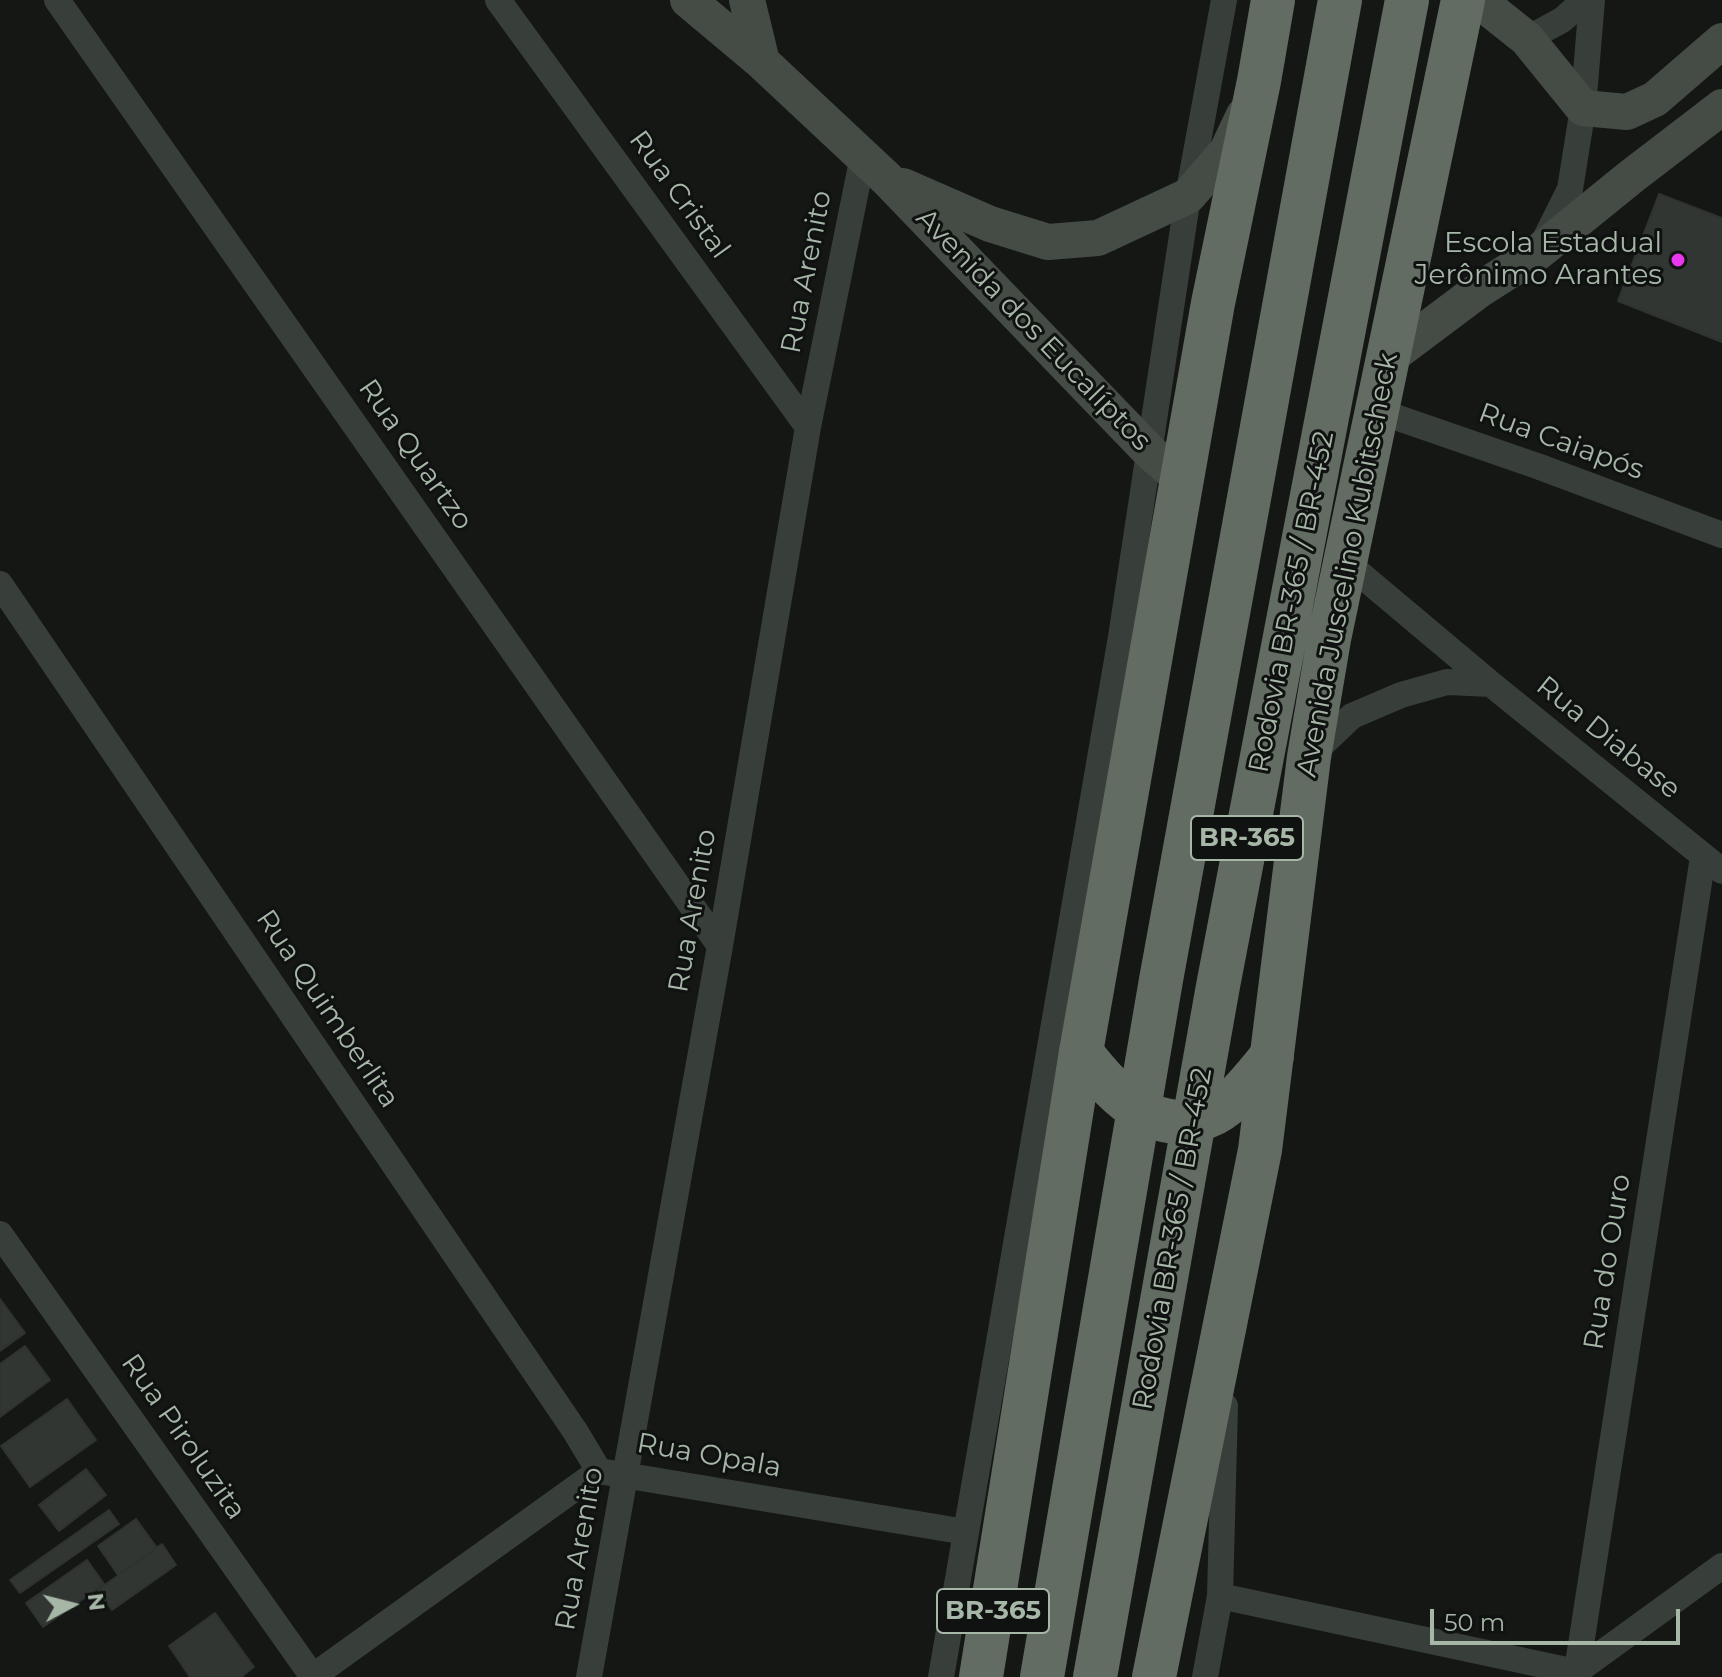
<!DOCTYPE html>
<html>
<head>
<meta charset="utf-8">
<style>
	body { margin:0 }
	#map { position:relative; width:1722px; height:1677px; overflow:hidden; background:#151715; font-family:Montserrat,sans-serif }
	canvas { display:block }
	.north { position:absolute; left:32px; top:1565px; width:80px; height:80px; -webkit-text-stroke:6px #101211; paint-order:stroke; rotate:83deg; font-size:22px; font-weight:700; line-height:32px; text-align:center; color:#a7b7a7 }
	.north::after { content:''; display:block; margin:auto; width:28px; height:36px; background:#a7b7a7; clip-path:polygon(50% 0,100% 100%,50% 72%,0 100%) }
	.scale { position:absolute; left:1430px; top:1609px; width:250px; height:36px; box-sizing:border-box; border:4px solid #a7b7a7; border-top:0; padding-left:10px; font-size:24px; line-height:28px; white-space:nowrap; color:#a7b7a7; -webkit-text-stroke:6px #101211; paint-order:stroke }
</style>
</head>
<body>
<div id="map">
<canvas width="1722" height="1677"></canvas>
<div class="north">N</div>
<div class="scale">50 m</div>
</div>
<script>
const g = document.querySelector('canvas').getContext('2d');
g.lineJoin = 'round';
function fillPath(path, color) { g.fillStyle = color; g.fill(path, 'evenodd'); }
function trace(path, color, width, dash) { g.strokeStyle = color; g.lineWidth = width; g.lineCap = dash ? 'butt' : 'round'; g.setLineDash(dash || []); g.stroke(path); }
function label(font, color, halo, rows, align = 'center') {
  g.font = font + ' Montserrat,sans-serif'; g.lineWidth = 6; g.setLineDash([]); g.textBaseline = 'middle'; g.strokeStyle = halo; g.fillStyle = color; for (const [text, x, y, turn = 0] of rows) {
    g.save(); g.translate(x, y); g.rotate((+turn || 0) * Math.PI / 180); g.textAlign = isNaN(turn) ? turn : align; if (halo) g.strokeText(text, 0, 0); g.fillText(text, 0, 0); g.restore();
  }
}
const building = new Path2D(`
	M1659,194l63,24v124l-104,-41z
	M0,1299l25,34 -25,18z
	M25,1346l25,34 -50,37v-53z
	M67,1399l29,41 -66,47 -29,-41z
	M86,1469l20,26 -47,36 -20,-26z
	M109,1510l10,14 -99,69 -10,-13z
	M136,1519l21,29 -39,27 -20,-29z
	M162,1544l14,21 -64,45 -14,-20z
	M87,1560l17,24 -61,43 -17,-24z
	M215,1613l39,54 -13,10h-51l-21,-31z`);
const street = new Path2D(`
	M57,0l663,946
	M498,0l310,427
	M1527,39l35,-19 23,-20
	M1543,243l27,-54 13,-81 9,-108
	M1378,411l162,56 182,68
	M1347,563l144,121 231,187
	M0,584l575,847 24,40
	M1312,754l40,-38 49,-21 46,-13 44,2
	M0,1234l313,443
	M1220,1596l356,76 146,-106
	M312,1677l287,-206 367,61
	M589,1677l131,-731 88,-519 55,-271
	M941,1677l180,-1040 67,-441 36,-196
	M1205,1677l15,-81 5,-190
	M1576,1677l127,-820`);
const secondary = new Path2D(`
	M688,0l74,62 125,117 264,274 30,26
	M747,0l15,62
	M1478,0l49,39 56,69 44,4 28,-13 67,-58
	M903,186l87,38 58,18 50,-4 90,-42 39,-45 17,-36
	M1387,359l92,-69 58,-37 95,-77 90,-69`);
const highway = new Path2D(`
	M981,1677l100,-625 132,-749 46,-222 14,-81
	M1042,1677l119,-697 179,-980
	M1095,1677l123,-691 189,-986
	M1154,1677l106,-527 49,-393 20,-118 134,-639`);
const highwayBridge = new Path2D(`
	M1081,1052c32,42 76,90 134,61 22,-12 41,-38 57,-57`);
const markers = [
	[1678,260,8,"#e937ed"]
];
const shields = [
	[1247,838,112],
	[993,1611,112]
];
const shieldNames = [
	["BR-365",1247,838],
	["BR-365",993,1611]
];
const streetNames = [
	["Rua Cristal",679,195,54],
	["Rua Arenito",807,272,-79],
	["Avenida dos Eucalíptos",1033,330,46],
	["Rua Caiapós",1561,442,20],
	["Rua Quartzo",415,455,55],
	["Avenida Juscelino Kubitscheck",1348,565,-79],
	["Rodovia BR-365 / BR-452",1292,602,-79],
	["Rua Diabase",1608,738,39],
	["Rua Arenito",693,911,-80],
	["Rua Quimberlita",327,1009,56],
	["Rodovia BR-365 / BR-452",1173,1239,-80],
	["Rua do Ouro",1608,1262,-81],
	["Rua Piroluzita",183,1437,55],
	["Rua Opala",709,1456,10],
	["Rua Arenito",580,1549,-80]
];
const poiNames = [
	["Escola Estadual",1662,244],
	["Jerônimo Arantes",1662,276]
];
fillPath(building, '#323633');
trace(building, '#2f3330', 2);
trace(street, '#383e39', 26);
trace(secondary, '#444c45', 36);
trace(highway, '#626c63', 44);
trace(highwayBridge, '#626c63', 44);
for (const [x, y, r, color] of markers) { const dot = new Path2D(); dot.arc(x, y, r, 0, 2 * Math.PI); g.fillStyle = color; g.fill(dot); trace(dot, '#101211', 3); }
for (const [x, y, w] of shields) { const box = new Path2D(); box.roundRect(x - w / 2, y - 22, w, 44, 6); g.fillStyle = '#101211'; g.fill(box); trace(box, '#a7b7a7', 2); }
label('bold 26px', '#a7b7a7', null, shieldNames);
label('28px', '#a7b7a7', '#101211', streetNames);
label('28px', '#a7b7a7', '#101211', poiNames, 'right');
</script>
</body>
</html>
